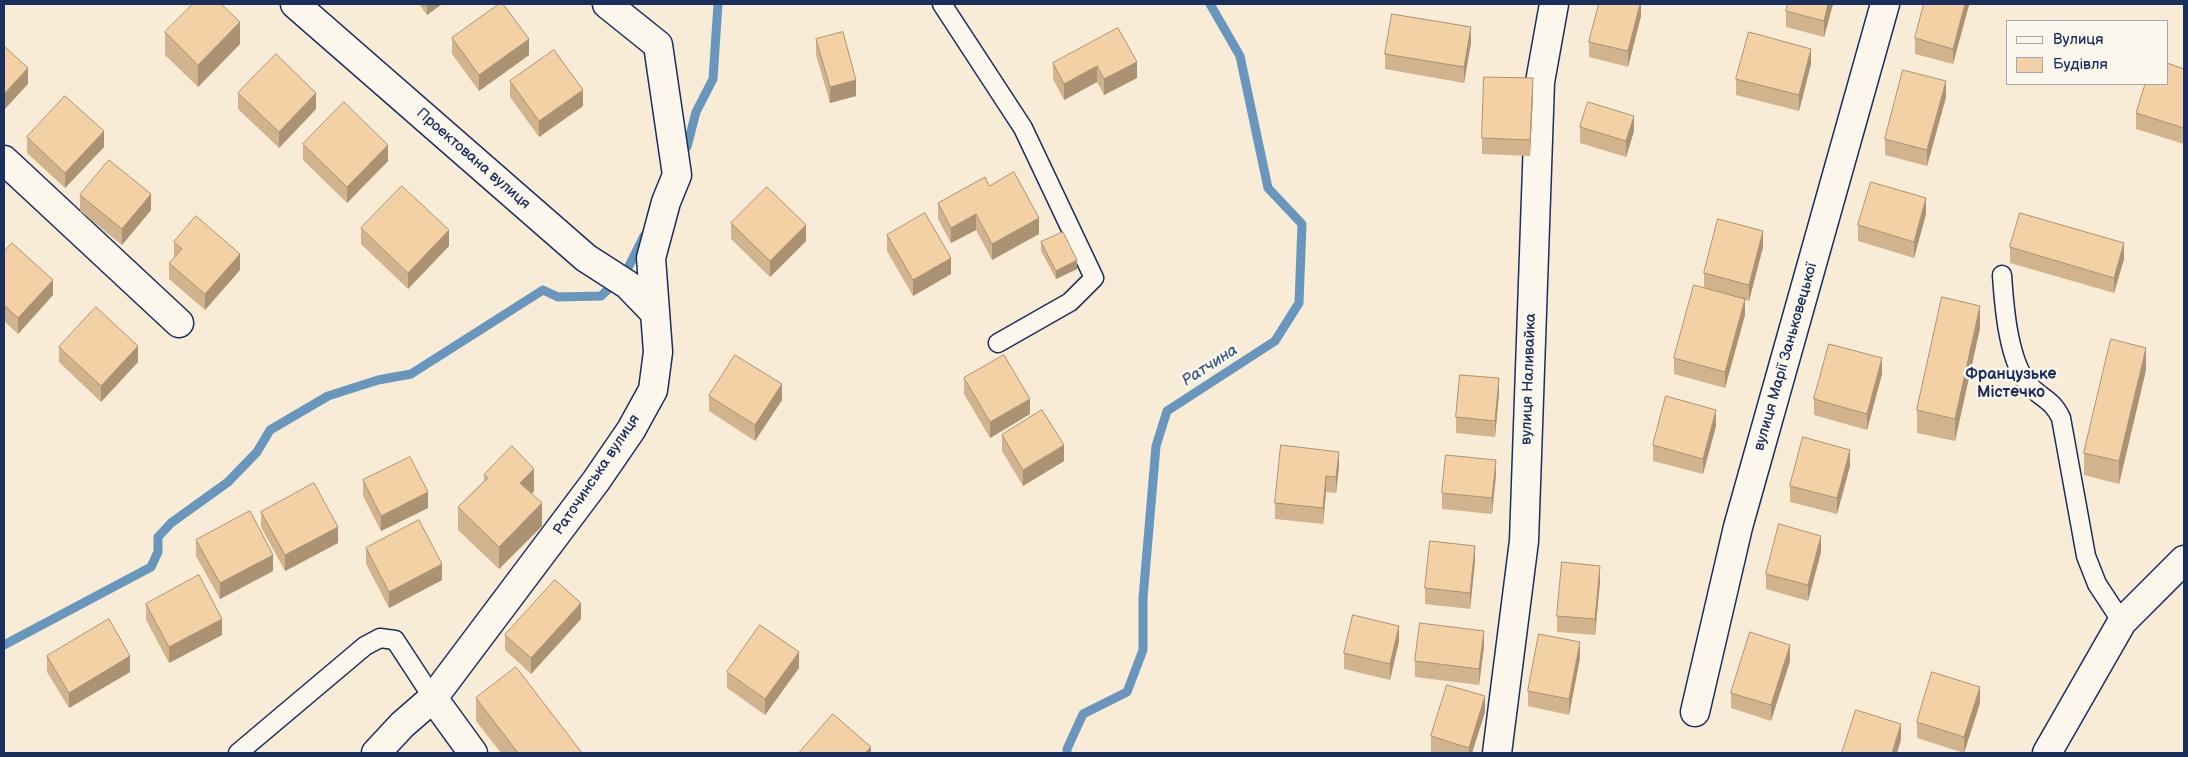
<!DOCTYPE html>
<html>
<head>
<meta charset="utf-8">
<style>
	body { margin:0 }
	#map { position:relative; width:2188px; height:757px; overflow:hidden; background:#f9ecd6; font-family:"Balsamiq Sans",sans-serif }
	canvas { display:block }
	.frame { position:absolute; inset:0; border:5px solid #1b2f5e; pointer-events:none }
	.legend { position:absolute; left:2006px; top:20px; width:162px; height:65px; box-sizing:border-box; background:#fbf7ec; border:1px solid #a1a7b3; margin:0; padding:6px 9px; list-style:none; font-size:15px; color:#1b2f5e }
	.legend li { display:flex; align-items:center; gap:10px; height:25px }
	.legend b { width:25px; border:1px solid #a1a7b3 }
</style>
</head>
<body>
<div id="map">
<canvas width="2188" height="757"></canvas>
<div class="frame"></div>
<ul class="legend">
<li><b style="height:6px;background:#fbf7ec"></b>Вулиця</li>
<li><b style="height:14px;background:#f3d1a4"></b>Будівля</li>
</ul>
</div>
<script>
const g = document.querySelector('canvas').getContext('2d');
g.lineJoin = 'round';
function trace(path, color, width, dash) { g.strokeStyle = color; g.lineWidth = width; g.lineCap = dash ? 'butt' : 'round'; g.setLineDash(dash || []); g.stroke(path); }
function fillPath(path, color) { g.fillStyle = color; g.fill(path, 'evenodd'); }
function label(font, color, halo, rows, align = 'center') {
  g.font = font + ' "Balsamiq Sans",sans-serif'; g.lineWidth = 5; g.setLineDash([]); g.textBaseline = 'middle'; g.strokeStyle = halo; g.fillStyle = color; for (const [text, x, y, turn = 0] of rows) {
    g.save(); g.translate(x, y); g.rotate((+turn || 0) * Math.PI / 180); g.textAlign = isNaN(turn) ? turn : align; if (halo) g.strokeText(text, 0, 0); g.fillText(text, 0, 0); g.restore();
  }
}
const stream = new Path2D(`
	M687,147l9,-35 17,-33 5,-75
	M4,645l147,-78 7,-15v-15l13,-14 57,-41 29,-30 13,-22 58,-34 50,-16 33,-6 132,-84 15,7 43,-1 25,-24 18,-36
	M1067,753v-4l16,-35 44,-22 16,-42v-52l13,-152 11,-35 108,-70 24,-38 3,-79 -34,-36 -28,-132 -30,-52`);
const lane = new Path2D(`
	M942,4l81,124 71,150 -24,24 -72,41
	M2002,275c2,30 6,88 28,111 12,13 22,13 31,32l25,138 11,28 25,38
	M238,753l127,-107 15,-8 15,2 38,58`);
const street = new Path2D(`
	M295,4l291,254 42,27 26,27
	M4,160l175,163
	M433,698l40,55
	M1695,712l43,-185 147,-523
	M376,753l26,-28 31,-27 163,-217 35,-51 22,-40 5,-38 -7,-94 15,-56 11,-27 -19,-130 -51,-41
	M1497,753l27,-212 16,-459 14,-78
	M2047,753l75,-131 62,-62`);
const wall = new Path2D(`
	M419,4h23l-15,11z
	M1641,4v12l-13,51 -39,-10v-15z
	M1833,4l-9,33 -38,-10v-16z
	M1969,4l-16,60 -38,-10v-16z
	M165,32l75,12 -42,43 -33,-32z
	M452,38l77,17 -50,36 -27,-37z
	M816,39l40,57 -26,7 -14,-48z
	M1471,43l-7,40 -79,-14v-15z
	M1137,62v16l-33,17 -7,-13 -33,18 -11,-21v-16z
	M1811,64l-12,47 -63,-16v-16z
	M2184,69v75l-48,-15v-16z
	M510,81l73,25 -44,31 -29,-40z
	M238,93l78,16 -37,39 -41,-39z
	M1533,94l-3,62 -48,-2v-16z
	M1946,97l-19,69 -42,-11v-16z
	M1580,127l54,4 -8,26 -46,-14z
	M27,137l77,10 -39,41 -38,-35z
	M303,144l85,17 -41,42 -44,-43z
	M989,186l50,48 -47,26 -16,-30 -25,13 -13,-24v-16z
	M80,195l71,15 -29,35 -42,-34z
	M1926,214l-12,44 -56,-17v-16z
	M731,223l75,18 -36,36 -39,-38z
	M361,228l88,18 -41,43 -47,-45z
	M887,235l64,39 -38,22 -26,-45z
	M174,242l66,28 -35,40 -36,-31v-16l5,-5z
	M1041,242l36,27 -21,10 -15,-28z
	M1763,247l-14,54 -4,-1v15l-20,73 -51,-14v-16l30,-70v-15z
	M2010,247l114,12 -10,34 -104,-30z
	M4,252l49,43 -35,39 -14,-13z
	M1980,328l-25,113 -38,-8v-23z
	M59,347l79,15 -37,40 -42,-40z
	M2146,370l-27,114 -35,-9v-22z
	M1882,374l-15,56 -53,-15v-16z
	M964,378l66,36 -40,24 -26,-44z
	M1499,394l-4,43 -39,-4v-16z
	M709,396l73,4 -27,41 -46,-30z
	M1716,426l-13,48 -50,-13v-16z
	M1002,435l62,26 -41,25 -21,-35z
	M1850,466l-13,48 -47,-12v-16z
	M1339,467l-3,26 -10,-1 -3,32 -48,-5v-16z
	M484,475l50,16 -2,3 10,32 -43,43 -41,-39v-23l26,-26z
	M1496,475l-4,39 -50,-5v-16z
	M363,480l65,28 -47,23 -18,-35z
	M261,512l77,31 -53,28 -24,-44z
	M196,540l77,31 -53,28 -24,-43z
	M366,548l76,32 -53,28 -23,-44z
	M1821,552l-13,49 -42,-12v-15z
	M1475,562l-5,47 -45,-5v-16z
	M1600,582l-5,53 -38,-3v-16z
	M146,604l76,31 -53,28 -23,-43z
	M581,619l-50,55 -26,-24v-15z
	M1399,641l-9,39 -46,-11v-16z
	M1484,646l-5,39 -64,-8v-16z
	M47,656l83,16 -61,36 -22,-36z
	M1580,658l-11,57 -41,-9v-15z
	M1790,661l-19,60 -40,-13v-15z
	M799,668l-34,47 -38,-27v-16z
	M476,698l106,55h-81l-25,-32z
	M1980,703l-16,50 -47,-15v-16z
	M1485,712l-13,41h-38l-3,-1v-16z`);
const shadedWall = new Path2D(`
	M427,4h15l-15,11z
	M1640,4h1v12l-13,51v-16z
	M1828,4h5l-9,33v-16z
	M1965,4h4v1l-16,59v-15z
	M240,22v22l-42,43v-22z
	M1471,27v16l-7,40v-16z
	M529,39v16l-50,36v-16z
	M1811,49v15l-12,47v-16z
	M1137,62v16l-33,17v-16z
	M1097,66v16l-33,18v-16z
	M28,68v16l-24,26v-16z
	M1533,78v16l-3,62v-16z
	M856,80v16l-26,7v-16z
	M1946,81v16l-19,69v-16z
	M583,90v16l-44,31v-16z
	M316,93v16l-37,39v-16z
	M1634,116v15l-8,26v-16z
	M104,131v16l-39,41v-15z
	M388,145v16l-41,42v-16z
	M151,194v16l-29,35v-16z
	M1926,198v16l-12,44v-16z
	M976,214v16l-25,13v-15z
	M1039,218v16l-47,26v-16z
	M806,225v16l-36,36v-16z
	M449,230v16l-41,43v-16z
	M1763,231v16l-14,54v-16z
	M2124,243v16l-10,34v-15z
	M240,254v16l-35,40v-16z
	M951,258v16l-38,22v-16z
	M1077,260v9l-21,10v-8z
	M53,280v15l-35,39v-16z
	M1745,299v16l-20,73v-16z
	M1980,306v22l-25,113v-22z
	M138,346v16l-37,40v-16z
	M2146,348v22l-27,114v-23z
	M1882,358v16l-15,56v-16z
	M1499,378v16l-4,43v-16z
	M782,384v16l-27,41v-16z
	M1030,399v15l-40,24v-16z
	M1716,410v16l-13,48v-15z
	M1064,445v16l-41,25v-16z
	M1850,450v16l-13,48v-16z
	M1339,452v15l-3,26v-16z
	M1496,460v15l-4,39v-16z
	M534,469v22l-14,14v-22z
	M1326,476v16l-3,32v-16z
	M428,492v16l-47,23v-15z
	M542,503v23l-43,43v-22z
	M338,527v16l-53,28v-16z
	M1821,536v16l-13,49v-16z
	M1475,546v16l-5,47v-16z
	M273,555v16l-53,28v-16z
	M442,564v16l-53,28v-16z
	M1600,566v16l-5,53v-16z
	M581,603v16l-50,55v-16z
	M222,619v16l-53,28v-16z
	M1399,626v15l-9,39v-16z
	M1484,631v15l-5,39v-16z
	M1580,642v16l-11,57v-16z
	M1790,645v16l-19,60v-16z
	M799,652v16l-34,47v-16z
	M130,656v16l-61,36v-15z
	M1980,687v16l-16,50v-16z
	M1485,696v16l-13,41h-3v-5z
	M1901,724v16l-4,13h-5z
	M871,747v6h-6z`);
const building = new Path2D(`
	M193,4h28l19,18 -42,43 -33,-33z
	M499,4h4l26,35 -50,36 -27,-37z
	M1599,4h41l-12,47 -39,-9z
	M1788,4h40l-4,17 -38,-10z
	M1924,4h41l-12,45 -38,-11z
	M1392,14l79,13 -7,40 -79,-13z
	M1118,28l19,34 -33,17 -7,-13 -33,18 -11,-21z
	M843,32l13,48 -26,7 -14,-48z
	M1749,32l62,17 -12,46 -63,-16z
	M4,46l24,22 -24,26z
	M554,50l29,40 -44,31 -29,-40z
	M276,54l40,39 -37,39 -41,-39z
	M2167,63l17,6v59l-48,-15 9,-29h22z
	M1903,70l43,11 -19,69 -42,-11z
	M1484,77l49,1 -3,62 -48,-2z
	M65,96l39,35 -39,42 -38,-36z
	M344,102l44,43 -41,42 -44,-43z
	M1588,102l46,14 -8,25 -46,-14z
	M109,160l42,34 -29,35 -42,-34z
	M1014,172l25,46 -47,26 -16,-30 -25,14 -13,-25 47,-26 4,9z
	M1871,182l55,16 -12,44 -56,-17z
	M402,186l47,44 -41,43 -47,-45z
	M767,187l39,38 -36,36 -39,-38z
	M925,213l26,45 -38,22 -26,-45z
	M2020,213l104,30 -10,35 -104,-31z
	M196,216l44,38 -35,40 -36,-31 13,-14 -8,-7z
	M1718,219l45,12 -14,54 -45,-12z
	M1063,232l14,28 -21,11 -15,-29z
	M12,243l41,37 -35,38 -14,-13v-53z
	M1694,285l51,14 -20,73 -51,-14z
	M1942,297l38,9 -25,113 -38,-9z
	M96,307l42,39 -37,40 -42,-39z
	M2111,339l35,9 -27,113 -35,-8z
	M1829,344l53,14 -15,56 -53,-15z
	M735,355l47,29 -27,41 -46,-29z
	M1004,355l26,44 -40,23 -26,-44z
	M1460,375l39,3 -4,43 -39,-4z
	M1666,396l50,14 -13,49 -50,-14z
	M1042,410l22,35 -41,25 -21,-35z
	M1803,437l47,13 -13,48 -47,-12z
	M1281,445l58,7 -3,25 -10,-1 -3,32 -48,-5z
	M512,446l22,23 -14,14 22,20 -43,44 -41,-40 30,-29 -4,-3z
	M1446,455l50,5 -4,38 -50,-5z
	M410,457l18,35 -47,24 -18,-36z
	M314,483l24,44 -53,28 -24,-43z
	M250,511l23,44 -53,28 -24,-43z
	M419,520l23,44 -53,28 -23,-44z
	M1779,524l42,12 -13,49 -42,-11z
	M1430,541l45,5 -5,47 -45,-5z
	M1562,562l38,4 -5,53 -38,-3z
	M199,575l23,44 -53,28 -23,-43z
	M555,580l26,23 -50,55 -26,-23z
	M1353,615l46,11 -9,38 -46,-11z
	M109,619l21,37 -61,37 -22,-37z
	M1420,623l64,8 -5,38 -64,-8z
	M760,625l39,27 -34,47 -38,-27z
	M1750,632l40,13 -19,60 -40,-12z
	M1539,634l41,8 -11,57 -41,-8z
	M516,667l66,86h-64l-42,-55z
	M1932,672l48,15 -16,50 -47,-15z
	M1447,685l38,11 -16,52 -38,-12z
	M1856,710l45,14 -9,29h-50z
	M833,714l38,33 -6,6h-66z`);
const streetNames = [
	["Проектована вулиця",473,159,41],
	["вулиця Марії Заньковецької",1786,357,-74],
	["вулиця Наливайка",1529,379,-88],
	["Раточинська вулиця",597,475,-56]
];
const waterNames = [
	["Ратчина",1210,366,-33]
];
const neighbourhoodNames = [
	["Французьке",2011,375],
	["Містечко",2011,393]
];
trace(stream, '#6896bd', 9);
trace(lane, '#1b2f5e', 21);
trace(street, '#1b2f5e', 31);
trace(lane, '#fbf7ec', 18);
trace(street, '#fbf7ec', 28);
fillPath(wall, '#d1b48d');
fillPath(shadedWall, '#aa9273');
fillPath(building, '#f3d1a4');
trace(building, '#aa9273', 1);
label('15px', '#1b2f5e', '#fbf7ec', streetNames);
label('italic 16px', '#3b5a86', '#fbf7ec', waterNames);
label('bold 16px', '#1b2f5e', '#fbf7ec', neighbourhoodNames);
</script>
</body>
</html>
